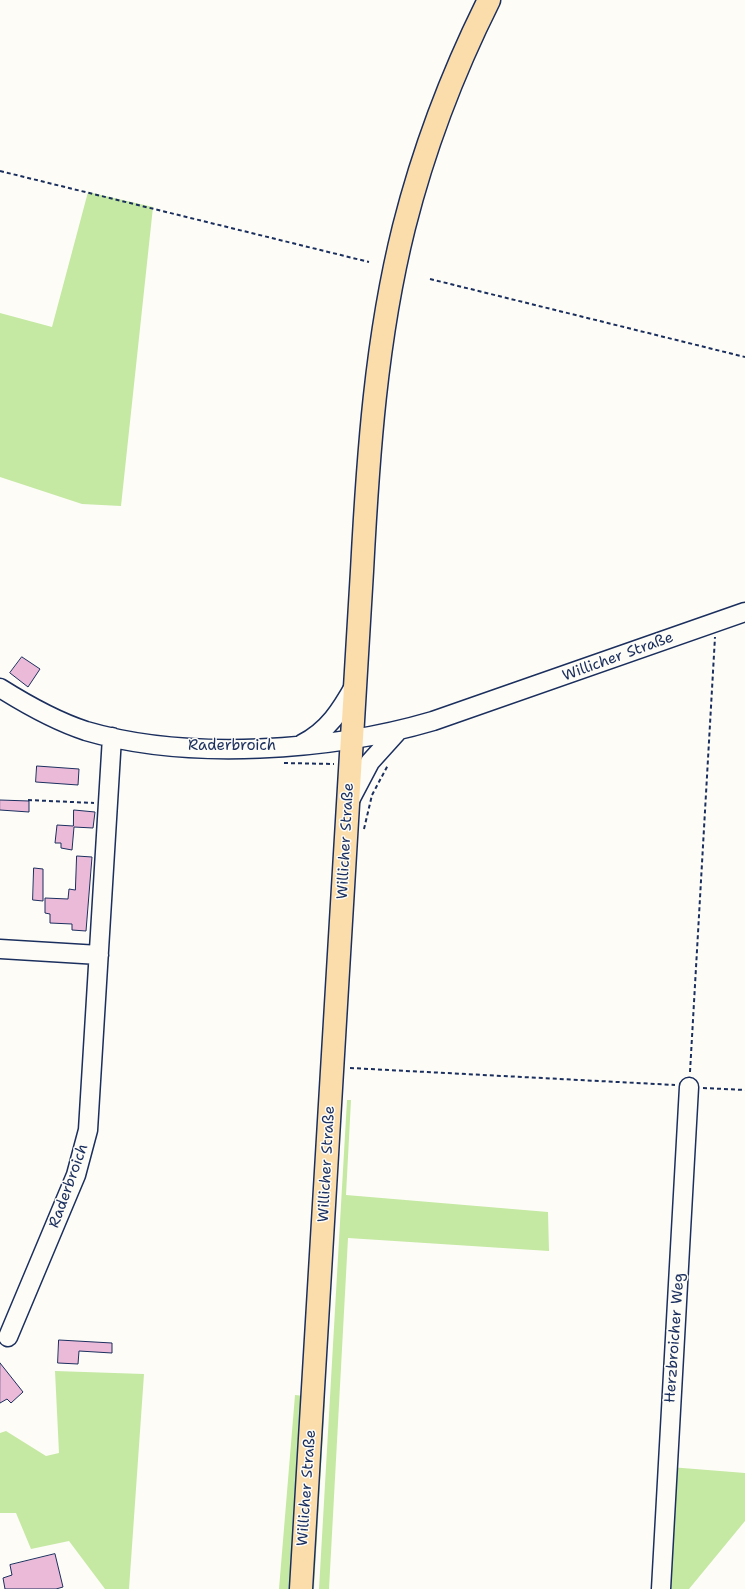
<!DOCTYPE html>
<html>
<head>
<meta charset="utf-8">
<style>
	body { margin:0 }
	canvas { display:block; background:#fdfcf7 }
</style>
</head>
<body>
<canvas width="745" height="1589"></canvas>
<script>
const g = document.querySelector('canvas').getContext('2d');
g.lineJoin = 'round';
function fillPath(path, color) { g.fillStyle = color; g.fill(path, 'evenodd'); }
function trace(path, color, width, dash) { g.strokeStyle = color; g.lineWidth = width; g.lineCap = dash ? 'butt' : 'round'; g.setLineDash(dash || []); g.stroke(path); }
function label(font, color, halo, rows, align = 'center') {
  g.font = font + ' "Shantell Sans",sans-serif'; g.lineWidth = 3; g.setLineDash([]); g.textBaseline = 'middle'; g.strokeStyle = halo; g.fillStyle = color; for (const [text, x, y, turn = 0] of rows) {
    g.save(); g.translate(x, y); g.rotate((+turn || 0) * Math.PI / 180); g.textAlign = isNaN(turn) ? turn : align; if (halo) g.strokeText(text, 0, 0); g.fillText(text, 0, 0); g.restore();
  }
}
const green = new Path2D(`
	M88,192l65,15 -32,299 -39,-2 -82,-27v-164l52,14z
	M347,1100h4l-5,95 202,17 1,39 -201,-13 -19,351h-10z
	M55,1371l89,3 -15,215h-24l-36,-48 -38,8 -15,-36h-16v-80l6,-2 40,25 13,-3z
	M295,1395l9,1 -15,193h-10z
	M321,1399l4,1 -11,189h-3z
	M670,1467l75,6v48l-56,68h-25z`);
const building = new Path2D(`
	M22,657l18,12 -12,18 -18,-14z
	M37,766l42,3 -1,16 -42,-3z
	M0,800l29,1v11l-29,-2z
	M74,810l21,2 -2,16 -19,-1 -2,23 -11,-2v-5h-6l2,-18 16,1z
	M77,856l15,1 -6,74 -14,-1v-6l-22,-1v-9l-5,-1v-15l23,1 1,-10 6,1z
	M34,868l9,1v32l-10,-1z
	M59,1340l53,3v10l-33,-2 -1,13 -20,-1z
	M0,1363l23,29 -12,11 -4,-4 -7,4z
	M55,1554l8,33 -7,2h-51l-2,-11 9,-3 -2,-10z`);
const path = new Path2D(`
	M0,171l369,91
	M430,279l315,78
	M284,763l50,1
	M28,800l66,3
	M364,829l8,-34 16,-30
	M350,1068l325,17
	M690,1072l25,-435
	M703,1088l42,2`);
const minor = new Path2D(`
	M0,688c27,17 55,33 86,43 102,30 245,20 347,-10l312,-109
	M302,744c26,-13 39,-34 53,-59
	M350,800l20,-38 28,-31
	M0,949l99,6
	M8,1337l68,-162 12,-45 24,-393
	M661,1589l28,-502`);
const major = new Path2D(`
	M301,1589c15,-245 30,-490 44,-735 5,-94 11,-188 17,-283 6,-115 14,-232 42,-344 20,-79 49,-155 85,-227`);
const streetNames = [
	["Willicher Straße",618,657,-20],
	["Raderbroich",232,746],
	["Willicher Straße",346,841,-87],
	["Willicher Straße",327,1164,-87],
	["Raderbroich",69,1186,-70],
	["Herzbroicher Weg",675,1338,-86],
	["Willicher Straße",307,1488,-86]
];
fillPath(green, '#c5e9a3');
fillPath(building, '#ecbad9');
trace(building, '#1b2f5e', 1);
trace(minor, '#1b2f5e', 21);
trace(major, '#1b2f5e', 25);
trace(path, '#1b2f5e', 2, [4, 3]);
trace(minor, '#fdfcf7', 18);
trace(major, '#fbddab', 22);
label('15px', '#1b2f5e', '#fdfcf7', streetNames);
</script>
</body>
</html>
